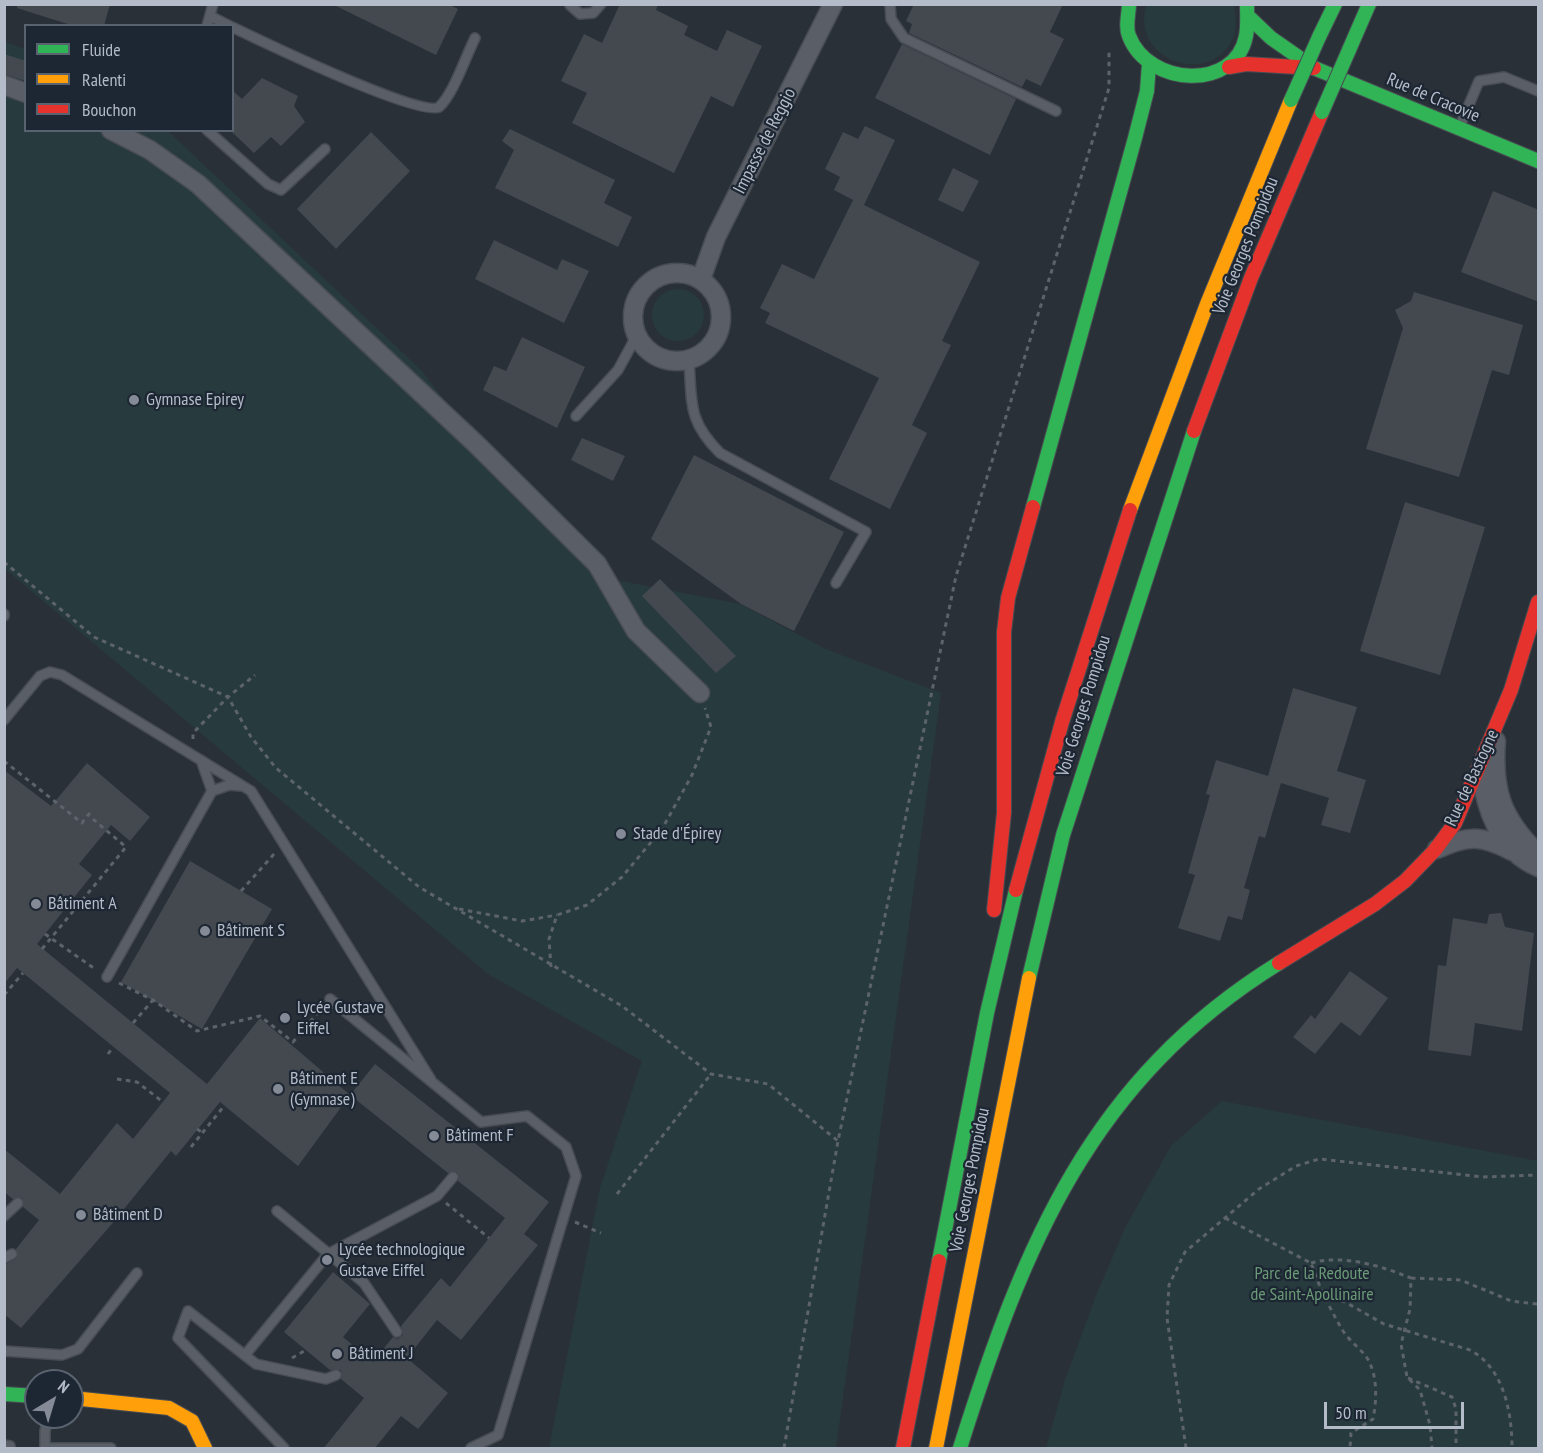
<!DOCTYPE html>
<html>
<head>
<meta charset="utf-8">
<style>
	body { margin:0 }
	#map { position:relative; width:1543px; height:1453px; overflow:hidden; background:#2a3038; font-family:"PT Sans Narrow",sans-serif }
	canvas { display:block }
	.frame { position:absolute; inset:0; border:6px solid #b4bcc9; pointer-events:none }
	.legend { position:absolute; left:24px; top:24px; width:210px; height:108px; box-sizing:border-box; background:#1d2633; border:2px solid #59626f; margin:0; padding:8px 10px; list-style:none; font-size:18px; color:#b4bcc9 }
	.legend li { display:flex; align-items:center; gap:12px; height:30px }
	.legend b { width:30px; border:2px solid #59626f }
	.north { position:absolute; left:24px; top:1369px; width:60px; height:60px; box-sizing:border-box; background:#1d2633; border:2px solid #59626f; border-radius:50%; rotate:38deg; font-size:16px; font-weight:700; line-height:24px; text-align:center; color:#b4bcc9 }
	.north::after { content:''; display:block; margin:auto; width:21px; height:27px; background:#848b96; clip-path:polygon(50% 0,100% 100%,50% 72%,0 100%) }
	.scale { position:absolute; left:1324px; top:1402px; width:140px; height:27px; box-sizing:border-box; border:3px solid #b4bcc9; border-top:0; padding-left:8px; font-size:18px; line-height:21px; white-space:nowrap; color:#b4bcc9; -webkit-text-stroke:4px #1d2633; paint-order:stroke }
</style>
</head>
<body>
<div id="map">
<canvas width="1543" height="1453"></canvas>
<div class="frame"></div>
<ul class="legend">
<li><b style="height:8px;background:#30b455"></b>Fluide</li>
<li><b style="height:8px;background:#ff9f0a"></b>Ralenti</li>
<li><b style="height:8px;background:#e5322d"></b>Bouchon</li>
</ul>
<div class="north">N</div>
<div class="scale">50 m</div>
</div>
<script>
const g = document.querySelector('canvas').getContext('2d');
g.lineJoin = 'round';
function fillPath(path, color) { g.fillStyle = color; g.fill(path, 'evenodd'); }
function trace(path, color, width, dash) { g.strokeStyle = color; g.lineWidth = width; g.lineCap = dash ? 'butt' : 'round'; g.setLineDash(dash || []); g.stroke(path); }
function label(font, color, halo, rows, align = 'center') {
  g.font = font + ' "PT Sans Narrow",sans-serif'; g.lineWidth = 4.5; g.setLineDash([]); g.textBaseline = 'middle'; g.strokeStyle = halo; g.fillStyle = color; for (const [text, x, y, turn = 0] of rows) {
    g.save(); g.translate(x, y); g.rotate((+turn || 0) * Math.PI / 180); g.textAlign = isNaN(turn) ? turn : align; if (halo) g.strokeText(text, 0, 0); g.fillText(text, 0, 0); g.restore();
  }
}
const green = new Path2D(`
	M1146,5h88c1,8 3,19 1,28 -18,56 -105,31 -89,-28z
	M5,42l20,7 1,81 142,1 254,240 93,123 86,83 139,27 86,45 115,44 -105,755h-287l51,-260 42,-127 -154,-87 -483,-405z
	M652 315a26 26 0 1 1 52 0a26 26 0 1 1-52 0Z
	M1222,1101l316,60v287h-492l19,-68 32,-87 29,-67 45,-80z`);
const building = new Path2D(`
	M18,4h92l-6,22h-30l-57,-18z
	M332,4h116l10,5 -22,46z
	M620,4h38l-2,6 32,16 -4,9 33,16 10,-21 35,16 -29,61 -22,-11 -37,77 -102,-50 15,-30 -26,-12 23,-47 18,9z
	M914,4h149l-13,28 14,7 -23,47 -15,-7 -4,8 -113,-54 3,-9 -6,-3z
	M902,44l114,55 -26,56 -115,-57z
	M4,54l22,7v20l-22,-7z
	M262,78l36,18 -4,10 11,16 -24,24 -10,-9 -17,16 -22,-21v-42l10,9z
	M865,126l30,14 -31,65 116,57 -38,79 9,4 -39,80 15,8 -37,76 -61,-30 50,-101 -114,-55 5,-10 -10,-5 22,-44 32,15 39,-79 -19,-10 6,-13 -15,-8 18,-37 15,7z
	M510,129l105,51 -11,23 28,14 -14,30 -123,-59 19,-38 -12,-9z
	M371,132l39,39 -74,78 -39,-40z
	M953,168l26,13 -16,31 -25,-12z
	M1493,191l46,19v92l-78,-30z
	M494,240l63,30 5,-11 27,12 -25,52 -89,-44z
	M1414,292l109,33 -14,50 -17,-5 -33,107 -93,-28 37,-121 -8,-18 16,-9z
	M522,337l63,30 -28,61 -74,-38 11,-24 12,5z
	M582,438l43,18 -12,25 -42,-21z
	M694,455l150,77 -50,99 -53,-27 -90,-65z
	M1405,502l80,25 -45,148 -80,-24z
	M660,579l76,77 -20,17 -74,-77z
	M1293,688l64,19 -20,64 29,9 -16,53 -29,-8 8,-27 -48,-15 -16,55 -6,-2 -15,52 6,2 -8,30 -14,-4 -8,25 -42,-13 17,-53 -7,-2 22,-78 -4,-1 10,-34 52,16z
	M87,763l63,54 -20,24 -19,-16 -32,39 13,11 -55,69 170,140 53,-66 90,77 -52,71 -78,-64 -44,54 -5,-5 -60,74 -90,103 -17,-14v-49l13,-7 -1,-9 23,-29 -16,-13 -1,-9 -9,1 -9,-7v-43l56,45 57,-71 16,16 37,-46 -153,-125 -13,16v-214l47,36z
	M190,861l82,48 -70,120 -81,-47z
	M1501,913l4,14 29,6 -12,98 -47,-8 -4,33 -43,-6 10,-85 8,1 7,-48 34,6 2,-10z
	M1350,971l38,27 -28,38 -19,-14 -26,32 -22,-17 18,-22 4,4z
	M375,1064l174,138 -25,32 14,11 -77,95 -24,-20 -30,38 41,35 -30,36 -17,-13 -27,33h-51l41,-51 -23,-19v-9h-11l-46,-38 49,-60 37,32 -27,33 30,25 20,-25 5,2 5,-4 -2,-9 40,-48 9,9 55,-69 -47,-37 -1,-9 -9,1 -98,-78z`);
const path = new Path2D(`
	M4,562l90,75 134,60 23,40 25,31 143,119 203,119 89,68 57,10 70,57
	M193,739v-6l35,-36 27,-22
	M4,761l78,62 6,-8
	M241,891l34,-38
	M459,909l63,12 35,-6
	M45,934l50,35
	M42,949l84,-102 -38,-32 5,-5
	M551,967l-2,-28 8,-24 30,-10 35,-28 40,-48 30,-54 19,-48 -6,-19
	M119,983l34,17 44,31 63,-15 33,26 28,-33
	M4,995l19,-22
	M133,1023l20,-23
	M108,1054l5,-7
	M117,1079l20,3 26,20
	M197,1129l6,4
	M191,1147l33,-41
	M617,1194l94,-120
	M446,1203l43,35
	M1225,1218l86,45c8,24 19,46 32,68 6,9 15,16 22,24 13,17 12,44 8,64l-22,14 -1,15
	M575,1222l26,11
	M1311,1263c32,-9 70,3 100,15l-1,31 -9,35 6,33 13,13 10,35 2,23
	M1411,1278l50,2 50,21 27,3
	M1324,1295l21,7 39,22 86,26c34,18 42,63 42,98
	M292,1358l14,-8
	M1408,1378l44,19 4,12v39
	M784,1448l54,-307 118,-565 153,-488v-37
	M1186,1448l-19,-130 2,-33 16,-33 74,-63 37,-23 23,-7 164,18 55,-2`);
const lane = new Path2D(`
	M890,4l1,15 13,19 152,73
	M570,5l10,9 13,-1 8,-9
	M210,16l20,10
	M207,26l6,-22
	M232,27c25,12 193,93 207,80 14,-12 27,-51 36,-69
	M1460,126l19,-45 25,-4 34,14
	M207,130l61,54 13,6 44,-41
	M689,361c3,43 -1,60 31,92l146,79 -30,51
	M576,416l42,-46 19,-35
	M4,614v2
	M4,720l36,-44 10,-4 12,3 189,116 180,289
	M201,760l11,31
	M107,977l105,-186 17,-6 12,1
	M330,999l151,123 46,-6 39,31 10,29 -78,259 -27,13
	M277,1211l87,72 33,49
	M4,1216l14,-13
	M4,1258l8,-4
	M4,1351l58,4 16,-6 59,-76
	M245,1355l83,-101 109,-58 16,-19
	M49,1417l-4,14v17h66
	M4,1445l6,1
	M284,1448l-106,-110 10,-27 68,53 70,15 10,-4`);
const street = new Path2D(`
	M4,85l22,8
	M111,130l39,20 48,34 277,259 122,121 39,67 64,62
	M633 317a44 44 0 1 1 88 0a44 44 0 1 1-88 0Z
	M701,279l15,-42 117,-233
	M1496,741c-4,50 6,78 42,113
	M1481,770c4,39 19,81 57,97
	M1437,849c31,-14 45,-14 75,2`);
const fast = new Path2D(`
	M1129,4c0,9 -4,23 0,32 19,50 106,56 117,0 2,-10 1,-22 1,-32
	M1250,18l21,20 43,30 224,93
	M1319,37l16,-33
	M1349,50l20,-46
	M1033,507l102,-369 12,-47 2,-27
	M1029,978l34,-143 131,-404
	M939,1261l48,-248 29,-123
	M4,1394l32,2
	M960,1448c64,-203 130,-368 319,-485`);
const slow = new Path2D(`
	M1130,510l77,-206 84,-204
	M72,1398l97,10 23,13 13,27
	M936,1448l93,-470`);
const jam = new Path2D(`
	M1229,67l17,-3 68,4
	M1194,431l57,-153 71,-166
	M1016,890l46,-168 68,-212
	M1375,904l30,-23 30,-31 20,-27 56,-133 27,-88
	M994,910l10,-97v-181l4,-34 25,-91
	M1279,963l96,-59
	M903,1448l36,-187`);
const fastBridge = new Path2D(`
	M1291,100l28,-63
	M1322,112l27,-62`);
const markers = [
	[134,400,6,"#848b96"],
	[621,834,6,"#848b96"],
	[36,904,6,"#848b96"],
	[205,931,6,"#848b96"],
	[285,1018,6,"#848b96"],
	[278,1089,6,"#848b96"],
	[434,1136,6,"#848b96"],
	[81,1215,6,"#848b96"],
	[327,1260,6,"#848b96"],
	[337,1354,6,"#848b96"]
];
const streetNames = [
	["Rue de Cracovie",1433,98,23],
	["Impasse de Reggio",765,141,-63],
	["Voie Georges Pompidou",1246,246,-68],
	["Voie Georges Pompidou",1084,706,-73],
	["Rue de Bastogne",1472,778,-65],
	["Voie Georges Pompidou",970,1180,-79]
];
const poiNames = [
	["Gymnase Epirey",146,400],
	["Stade d'Épirey",633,834],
	["Bâtiment A",48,904],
	["Bâtiment S",217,931],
	["Lycée Gustave",297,1008],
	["Eiffel",297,1029],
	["Bâtiment E",290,1079],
	["(Gymnase)",290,1100],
	["Bâtiment F",446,1136],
	["Bâtiment D",93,1215],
	["Lycée technologique",339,1250],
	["Gustave Eiffel",339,1271],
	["Bâtiment J",349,1354]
];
const parkNames = [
	["Parc de la Redoute",1312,1274],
	["de Saint-Apollinaire",1312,1295]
];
fillPath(green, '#273a3e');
fillPath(building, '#444950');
trace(lane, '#484c53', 12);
trace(street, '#484c53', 21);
trace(fast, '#484c53', 16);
trace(slow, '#484c53', 16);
trace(jam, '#484c53', 16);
trace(path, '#5d636a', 3, [4.5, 4.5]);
trace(lane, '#5a5e66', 9);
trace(street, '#5a5e66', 18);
trace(fast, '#30b455', 14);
trace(slow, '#ff9f0a', 14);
trace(jam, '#e5322d', 14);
trace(fastBridge, '#474c53', 16, []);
trace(fastBridge, '#30b455', 14);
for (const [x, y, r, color] of markers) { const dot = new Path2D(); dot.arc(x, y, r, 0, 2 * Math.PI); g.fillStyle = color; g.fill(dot); trace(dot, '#1d2633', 2); }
label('18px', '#b4bcc9', '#1d2633', streetNames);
label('18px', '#b4bcc9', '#1d2633', poiNames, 'left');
label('18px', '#6b9a76', '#1d2633', parkNames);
</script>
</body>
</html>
